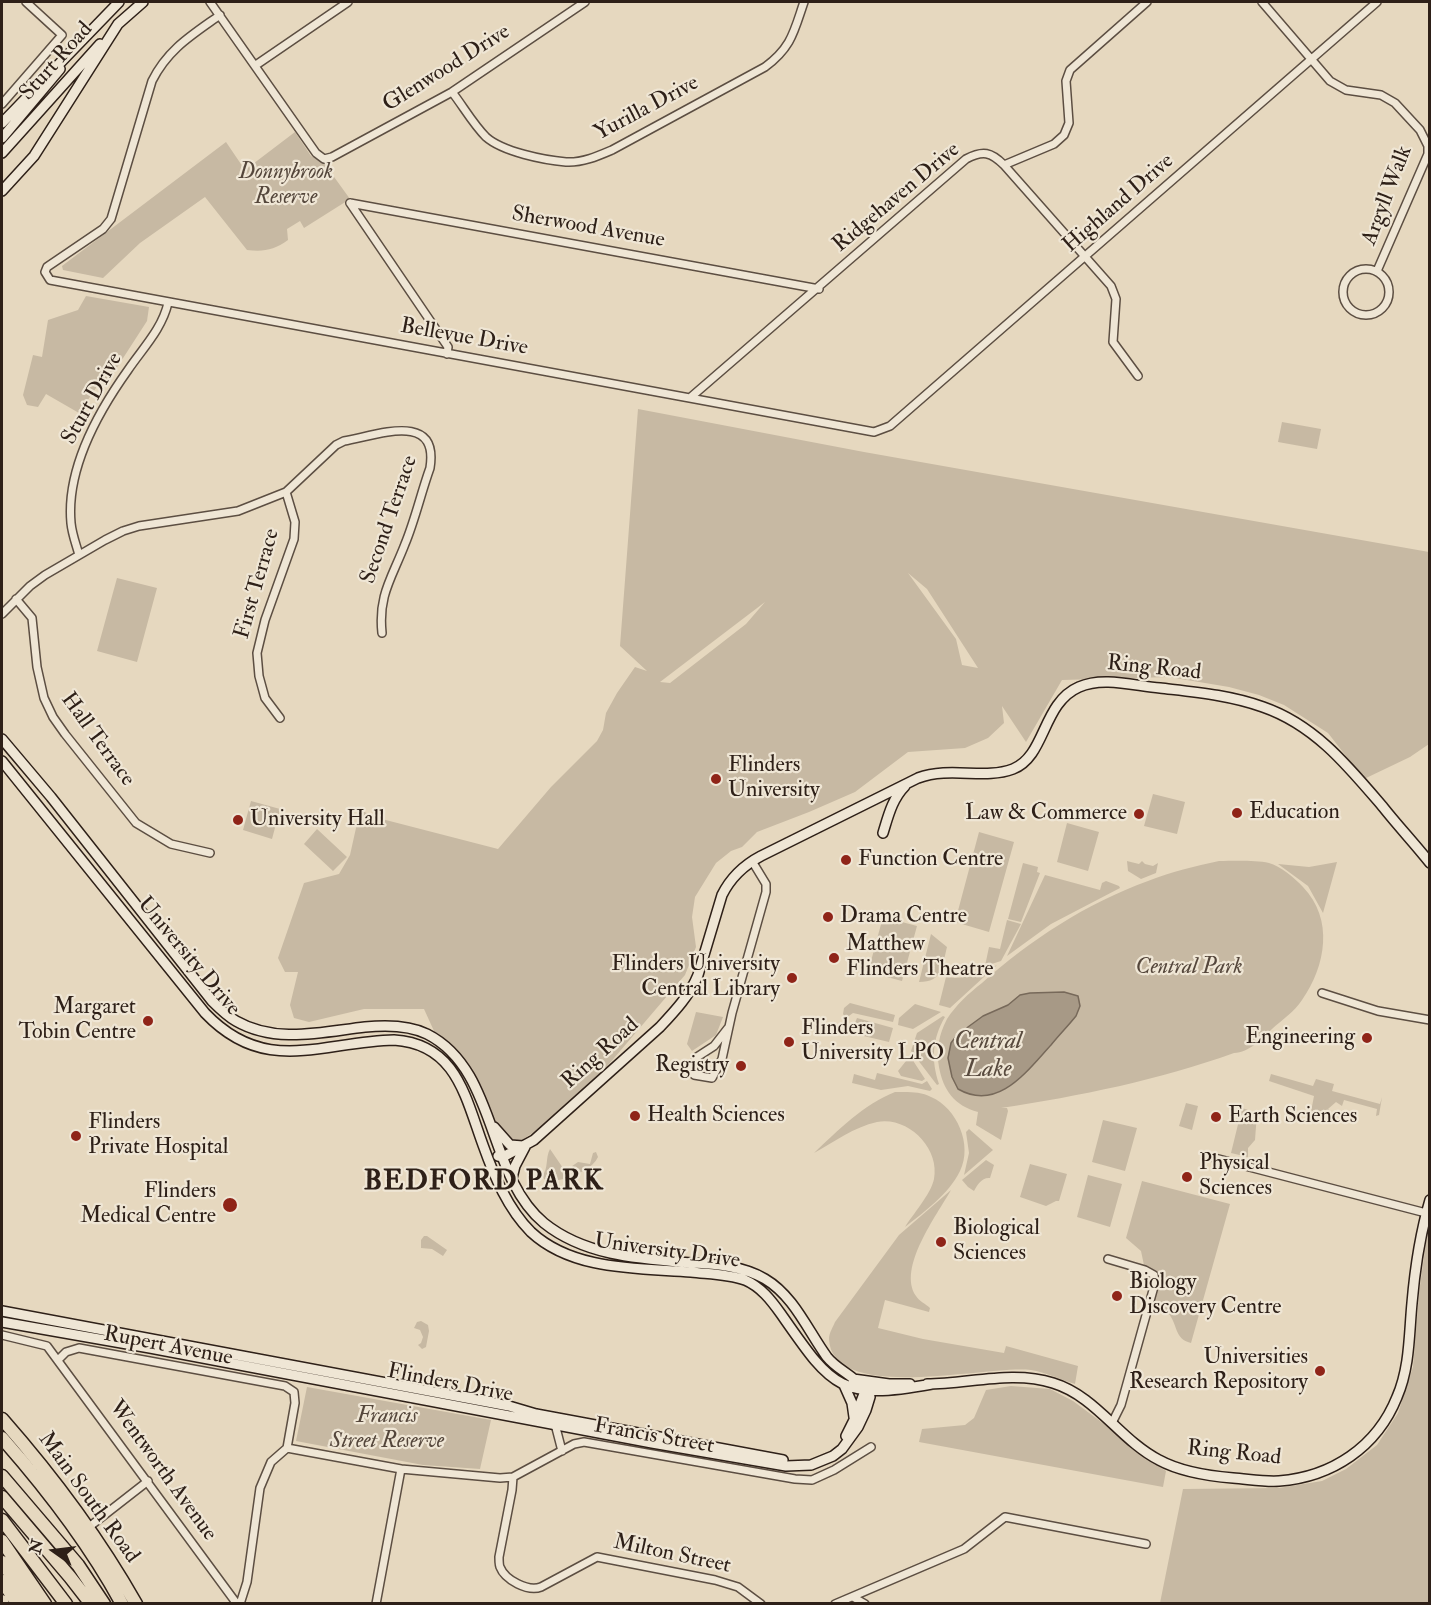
<!DOCTYPE html>
<html>
<head>
<meta charset="utf-8">
<style>
	body { margin:0 }
	#map { position:relative; width:1431px; height:1605px; overflow:hidden; background:#e6d8bf; font-family:"IM FELL Double Pica",serif }
	canvas { display:block }
	.frame { position:absolute; inset:0; border:3px solid #2e2018; pointer-events:none }
	.north { position:absolute; left:24px; top:1521px; width:60px; height:60px; -webkit-text-stroke:4px #efe6d5; paint-order:stroke; rotate:284deg; font-size:16px; font-weight:700; line-height:24px; text-align:center; color:#2e2018 }
	.north::after { content:''; display:block; margin:auto; width:21px; height:27px; background:#2e2018; clip-path:polygon(50% 0,100% 100%,50% 72%,0 100%) }
</style>
</head>
<body>
<div id="map">
<canvas width="1431" height="1605"></canvas>
<div class="frame"></div>
<div class="north">N</div>
</div>
<script>
const g = document.querySelector('canvas').getContext('2d');
g.lineJoin = 'round';
function fillPath(path, color) { g.fillStyle = color; g.fill(path, 'evenodd'); }
function trace(path, color, width, dash) { g.strokeStyle = color; g.lineWidth = width; g.lineCap = dash ? 'butt' : 'round'; g.setLineDash(dash || []); g.stroke(path); }
function label(font, color, halo, rows, align = 'center') {
  g.font = font + ' "IM FELL Double Pica",serif'; g.lineWidth = 4.5; g.setLineDash([]); g.textBaseline = 'middle'; g.strokeStyle = halo; g.fillStyle = color; for (const [text, x, y, turn = 0] of rows) {
    g.save(); g.translate(x, y); g.rotate((+turn || 0) * Math.PI / 180); g.textAlign = isNaN(turn) ? turn : align; if (halo) g.strokeText(text, 0, 0); g.fillText(text, 0, 0); g.restore();
  }
}
const green = new Path2D(`
	M295,132l16,24 13,7 26,36 -46,29 -4,-7 -13,8 1,11c-14,10 -24,12 -41,10l-42,-53 -65,46 -37,35 -40,-8 -1,-4 164,-124 19,28z
	M86,296l63,11 -2,14 -40,62 -9,2 -19,28 -33,-19 -8,13 -11,-2 -4,-10 10,-40 9,2 6,-37 30,-10z
	M638,409l226,43 565,100v192l-19,13 -46,22 -36,-46 -44,-28 -25,-10 -30,-8 -60,-10 -107,3 -36,62 -24,-36 2,17 -16,15 -23,10 -57,4 -53,40 -46,20 -52,20 -15,15 -11,4 -15,12 -21,34 -3,20 4,30 -11,28 -111,130 -52,35h-9l-24,-17 -19,-47 -31,-34 -15,-33h-60l-55,13 -15,-4 -4,-13 8,-33h-13l-7,-14 26,-75 35,-9 11,-19 10,-45 18,8 120,31 53,-62 46,-46 6,-11 3,-17 11,-20 18,-26 12,4 -27,-25zM908,573l19,16 51,79 -16,-3 -6,-26zM765,602l-19,22 -76,59 -10,-1z
	M1282,422l39,7 -4,20 -39,-7z
	M117,578l40,10 -20,74 -40,-11z
	M1153,794l32,8 -8,32 -33,-8z
	M251,801l29,8 -8,30 -29,-9z
	M1067,823l32,9 -11,39 -31,-9z
	M317,829l30,28 -14,14 -29,-27z
	M979,832l35,10 -25,90 -34,-10z
	M1127,861l12,3 3,-3 3,3 8,2 5,-3 -2,10 -15,6 -13,-8z
	M1219,861c15,0 36,-1 50,2 11,3 26,15 34,24 31,32 23,79 -1,113 -7,11 -20,20 -30,29 -10,9 -23,24 -38,24 -75,27 -154,43 -233,55h6l1,3 -7,29 -25,-15 2,-13c-23,-6 -35,-22 -39,-45 -3,-17 0,-33 8,-48 9,-14 22,-26 35,-36 48,-43 105,-80 166,-102 23,-9 47,-15 71,-20z
	M1337,862l-14,51 -15,-27 -30,-22 31,3z
	M1023,863l15,4 -1,5 3,1 -19,49 -13,-3z
	M1045,875l55,15 2,-7 4,-2 13,5 1,2 -69,36 -44,32z
	M883,917l34,9 -15,55 -34,-9z
	M1007,920l14,4 -20,37 -16,5 4,-19 11,2z
	M931,934l16,13c-5,19 -4,35 -28,35z
	M997,965l-47,43 -11,-3 7,-28c19,3 35,-4 51,-12z
	M850,1003l45,12 -2,7 -40,-9 -7,5 -3,-4 1,-6z
	M915,1004l26,8 -28,17 -15,-4 1,-7z
	M696,1012l27,5 -7,18 -24,16 -5,-7z
	M943,1016l2,1c-13,22 -14,43 -6,67l-2,1 -26,-34 6,-18z
	M857,1018l36,10 -4,14 -38,-9z
	M910,1056l15,23 -3,2 -21,-5 -3,-5z
	M877,1073l45,11 5,-3 5,8 -2,2 -22,-5 -27,4 -29,-7 2,-9 21,6z
	M1271,1074l42,12 3,-7 18,5 -2,7 48,13 2,-7 -3,18 -3,1 1,-7 -33,-9 -2,6 -6,-4 -8,7 4,4 -1,4 -7,-1 -2,6h-13l5,-26 -45,-15z
	M895,1092c12,0 25,-1 36,5 26,11 42,48 29,74 -12,24 -35,40 -55,56 8,-13 26,-33 29,-48 6,-31 -26,-63 -57,-57 -23,5 -43,20 -63,31 23,-22 50,-49 81,-61z
	M1186,1103l12,3 -6,24 -13,-4z
	M1242,1108l15,5 -2,27 -7,8v9l-17,-4z
	M1103,1120l34,8 -12,43 -33,-9z
	M969,1129l24,21 -29,25 5,-22 -3,-21z
	M550,1149l15,22 13,-9 12,2 3,-11 3,-1 2,5c-5,11 -21,18 -32,21 -7,3 -12,1 -18,6l-6,-8c7,-8 3,-18 8,-27z
	M986,1160l8,5 -4,13c-8,-1 -13,7 -16,13l-6,-4 -6,-7z
	M1030,1164l37,10 -8,27h-3l-10,5 -26,-9z
	M1088,1175l34,9 -12,43 -33,-10z
	M1142,1181l88,23 -39,139c-17,-4 -13,-19 -23,-30 -4,-5 -13,-6 -19,-8l5,-29 -9,-6 -4,-19 -15,-13z
	M951,1190c-14,25 -54,78 -35,106 3,5 10,8 14,12l-1,4 -44,-12 -7,28 45,11 81,14 2,-7 72,20 -3,18c-14,-4 -30,-12 -44,-14 -41,-6 -199,35 -202,-31 0,-6 4,-12 6,-17l64,-87z
	M1429,1221v382h-269l23,-114 96,-1 43,-7 24,-12 31,-24 21,-32 15,-46 6,-74z
	M424,1236h3l20,14 -4,6 -11,-7 -11,-1v-8z
	M421,1321l7,4 1,6 -3,16 -4,2 -4,-4 3,-2 2,-6 -3,-7 -6,-2 3,-6z
	M1011,1386l39,3 23,12 31,23 27,24 35,23 -3,16 -244,-45 3,-13 43,-4 9,-7 12,-28z
	M307,1387l184,33 -11,49 -57,-4 -127,-24z`);
const water = new Path2D(`
	M1064,992l14,4 2,10 -4,10c-8,10 -17,19 -25,29 -24,26 -53,67 -93,44l-6,-12 -4,-19 3,-15 6,-8 26,-19 25,-11 12,-10 10,-2z`);
const street = new Path2D(`
	M210,2l106,151 8,6 8,-2 120,-65 133,-90
	M1262,2l68,79 16,9 35,5 14,8 25,27 8,16v8l-51,117
	M220,15c-28,20 -52,34 -68,66l-41,138 -8,10 -56,38 -2,5 5,8 824,152 16,-6 487,-424
	M256,65l92,-63
	M452,92c11,14 21,32 34,45 17,15 58,23 80,25 16,1 32,-6 46,-12l153,-83c27,-20 29,-36 39,-65
	M2,104l60,-69 -36,-33
	M1004,165l107,121 5,13 -3,43 25,34
	M350,203l469,86
	M350,203l98,144 -1,7
	M1343 292a23 23 0 1 1 46 0a23 23 0 1 1-46 0Z
	M691,397l275,-238c17,-9 25,-7 38,6l50,-21 10,-9 5,-12 -3,-42 4,-11 77,-68
	M79,555c-3,-11 -7,-21 -8,-32 -5,-54 27,-111 57,-153 15,-22 34,-41 40,-67
	M16,599l16,19 5,49 7,31 9,19 12,17 71,89 35,21 39,9
	M2,614l28,-28 15,-11 60,-35 18,-9 16,-5 99,-15 48,-19 50,-47 8,-4c34,-6 95,-30 86,27 -9,25 -15,52 -25,76 -13,34 -27,51 -23,89
	M280,718l-15,-20 -6,-22 -2,-23 8,-33 29,-81 1,-17 -9,-30
	M1322,993l56,18 52,9
	M728,1028l-14,18 -17,11 -6,13 3,5 18,3 10,-19 10,-46 34,-121v-8l-14,-23
	M1207,1156l219,57
	M1108,1259l37,11 9,5 1,8 -34,122 -9,18
	M2,1335l45,11 190,258
	M58,1360l8,-8 13,-4 206,38 9,6 1,11 -8,45 -16,14 -11,26 -13,94 -7,22
	M555,1424l7,27
	M287,1448l114,21 99,9 13,-1 61,-33 10,-2 211,37 17,1 22,-10 37,-23
	M513,1477l-1,13 -13,67c0,1 0,9 1,10 5,13 28,25 41,20l56,-30 118,23 23,7 23,17
	M89,1527l59,-46
	M853,1597l12,7
	M376,1604l25,-135
	M835,1604l129,-55 41,-32 141,27`);
const secondary = new Path2D(`
	M2,123l117,-121
	M2,138l58,-69
	M2,153l98,-109
	M2,191l32,-35 84,-132 25,-22
	M2,739l49,58 161,204c7,7 15,15 24,20 40,23 86,11 129,6 20,-2 44,-2 62,7 71,36 59,141 117,189 41,33 96,36 147,40 25,1 52,3 74,16 29,17 43,52 62,78 8,10 19,15 28,23 5,5 10,11 15,17l-4,13 -8,17 -16,22 -9,7 -22,9 -25,1 -134,-23 -502,-95 -148,-26
	M2,761l203,252c60,63 115,29 189,27 62,4 71,56 89,105 11,31 25,64 48,87 42,39 107,36 160,40 18,2 37,2 54,8 16,7 26,20 36,34 51,73 58,87 151,70
	M883,833c5,-16 9,-34 22,-47
	M494,1127l16,18 13,1
	M498,1156l5,1 31,-17 126,-113c15,-16 30,-32 38,-52l24,-80c9,-18 22,-30 39,-39l157,-78c33,-12 66,2 95,-9 33,-13 29,-66 66,-82 24,-11 56,-1 81,1 34,4 70,7 103,19 52,18 85,59 120,100 15,19 32,37 47,56
	M512,1178l3,-12 10,-19
	M2,1311l507,95 27,8 247,46
	M853,1379l36,5h21
	M927,1384c41,0 86,-14 126,-1 43,13 67,57 106,77 22,12 49,16 74,18 15,1 31,4 46,3 53,-4 98,-34 118,-84 13,-30 12,-63 15,-94 3,-35 8,-69 18,-103
	M844,1385l8,18 2,14
	M846,1436l8,-16 11,-29`);
const highway = new Path2D(`
	M2,1419c51,58 96,118 134,185
	M2,1438c45,51 87,105 120,166
	M2,1476l76,89 26,39
	M2,1497l68,80 21,27
	M2,1520l64,84
	M2,1541l43,63
	M2,1562l29,42
	M2,1581l16,23
	M2,1601l1,3`);
const markers = [
	[716,779,6,"#8f2418"],
	[1237,813,6,"#8f2418"],
	[1139,814,6,"#8f2418"],
	[238,820,6,"#8f2418"],
	[846,860,6,"#8f2418"],
	[828,917,6,"#8f2418"],
	[834,958,6,"#8f2418"],
	[792,978,6,"#8f2418"],
	[148,1021,6,"#8f2418"],
	[1367,1038,6,"#8f2418"],
	[789,1042,6,"#8f2418"],
	[741,1066,6,"#8f2418"],
	[635,1116,6,"#8f2418"],
	[1216,1117,6,"#8f2418"],
	[76,1136,6,"#8f2418"],
	[1187,1177,6,"#8f2418"],
	[230,1205,8,"#8f2418"],
	[941,1242,6,"#8f2418"],
	[1117,1296,6,"#8f2418"],
	[1320,1371,6,"#8f2418"]
];
const streetNames = [
	["Sturt Road",57,62,-48],
	["Glenwood Drive",447,69,-32],
	["Yurilla Drive",647,109,-28],
	["Argyll Walk",1388,196,-69],
	["Ridgehaven Drive",897,198,-40],
	["Highland Drive",1119,204,-41],
	["Sherwood Avenue",588,228,10],
	["Bellevue Drive",464,338,10],
	["Sturt Drive",93,399,-61],
	["Second Terrace",390,520,-71],
	["First Terrace",258,584,-74],
	["Ring Road",1154,669,6],
	["Hall Terrace",97,740,54],
	["University Drive",188,957,50],
	["Ring Road",601,1054,-42],
	["University Drive",667,1252,8],
	["Rupert Avenue",168,1347,11],
	["Flinders Drive",450,1384,11],
	["Francis Street",654,1437,10],
	["Ring Road",1234,1454,6],
	["Wentworth Avenue",162,1471,54],
	["Main South Road",88,1498,54],
	["Milton Street",672,1555,12]
];
const parkNames = [
	["Donnybrook",286,173],
	["Reserve",286,198],
	["Central Park",1189,968],
	["Francis",387,1417],
	["Street Reserve",387,1442]
];
const poiNames = [
	["Flinders",728,766],
	["University",728,791],
	["Education",1249,813],
	["Law & Commerce",1127,814,"right"],
	["University Hall",250,820],
	["Function Centre",858,860],
	["Drama Centre",840,917],
	["Matthew",846,945],
	["Flinders Theatre",846,970],
	["Flinders University",780,965,"right"],
	["Central Library",780,990,"right"],
	["Margaret",136,1008,"right"],
	["Tobin Centre",136,1033,"right"],
	["Flinders",801,1029],
	["University LPO",801,1054],
	["Engineering",1355,1038,"right"],
	["Registry",729,1066,"right"],
	["Health Sciences",647,1116],
	["Earth Sciences",1228,1117],
	["Flinders",88,1123],
	["Private Hospital",88,1148],
	["Physical",1199,1164],
	["Sciences",1199,1189],
	["Flinders",216,1192,"right"],
	["Medical Centre",216,1217,"right"],
	["Biological",953,1229],
	["Sciences",953,1254],
	["Biology",1129,1283],
	["Discovery Centre",1129,1308],
	["Universities",1308,1358,"right"],
	["Research Repository",1308,1383,"right"]
];
const waterNames = [
	["Central",988,1043],
	["Lake",988,1071]
];
const districtNames = [
	["BEDFORD PARK",484,1183]
];
fillPath(green, '#c7b9a3');
fillPath(water, '#a79986');
trace(water, '#77695a', 1.5);
trace(street, '#5c4e42', 10);
trace(secondary, '#2e2018', 12);
trace(highway, '#2e2018', 15);
trace(street, '#efe6d5', 7);
trace(secondary, '#efe6d5', 9);
trace(highway, '#e6d8bf', 12);
for (const [x, y, r, color] of markers) { const dot = new Path2D(); dot.arc(x, y, r, 0, 2 * Math.PI); g.fillStyle = color; g.fill(dot); trace(dot, '#efe6d5', 2); }
label('22px', '#2e2018', '#efe6d5', streetNames);
label('italic 22px', '#54463b', '#efe6d5', parkNames);
label('22px', '#2e2018', '#efe6d5', poiNames, 'left');
label('italic 24px', '#584a3e', '#efe6d5', waterNames);
g.letterSpacing = '1.5px';
label('bold 28px', '#2e2018', '#efe6d5', districtNames);
g.letterSpacing = '0px';
</script>
</body>
</html>
